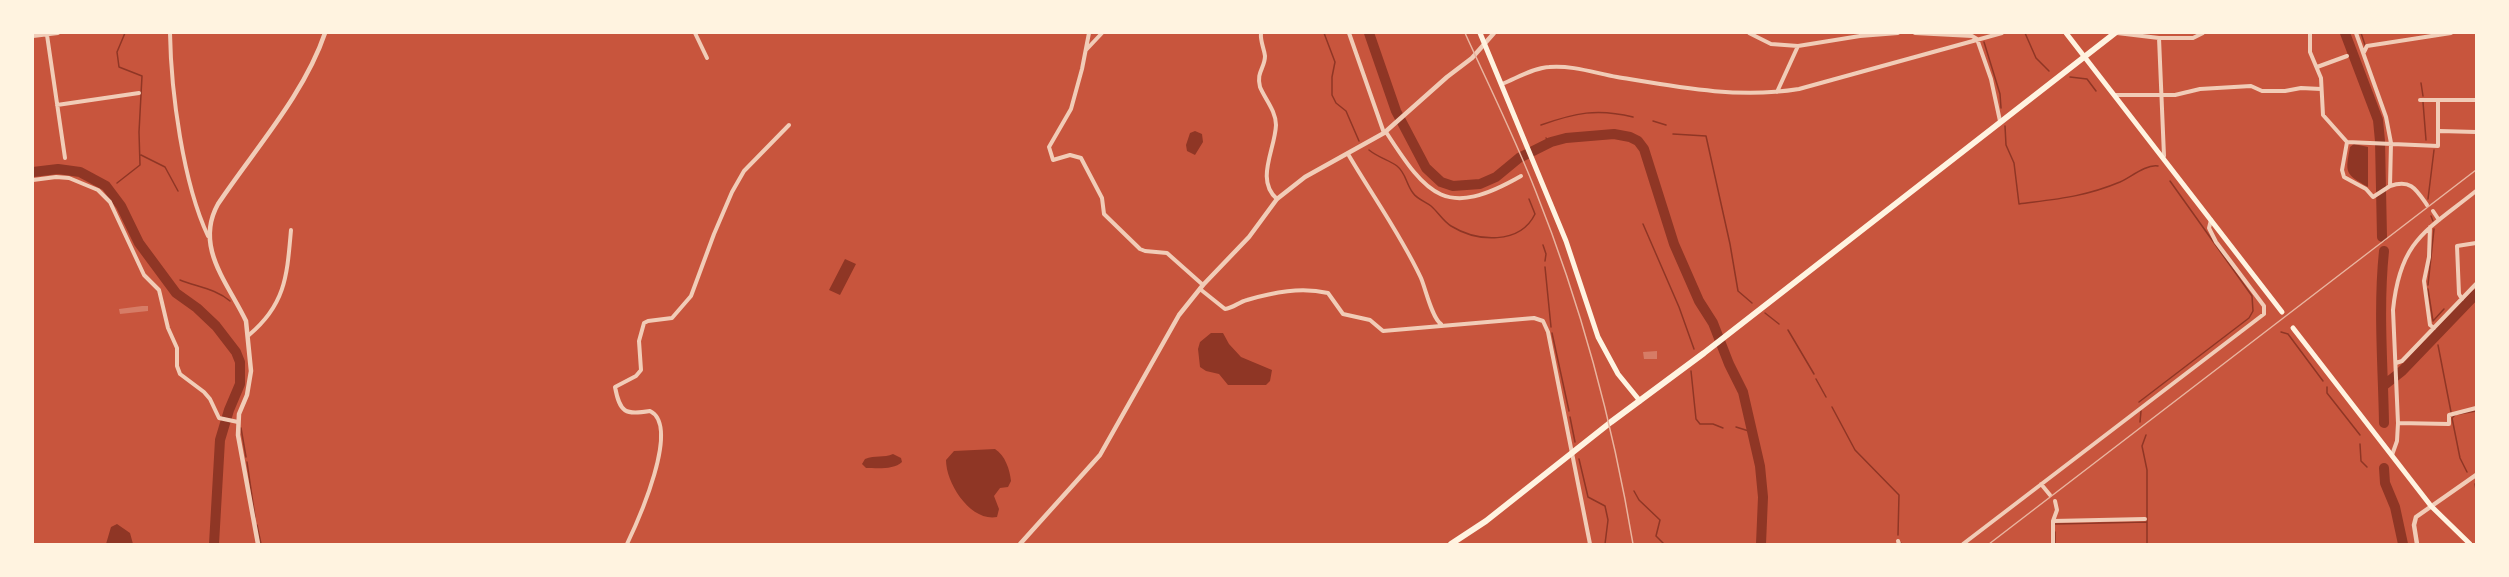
<!DOCTYPE html>
<html>
<head>
<meta charset="utf-8">
<style>
	body { margin:0 }
	#map { position:relative; width:2509px; height:577px; overflow:hidden; background:#c8553d; font-family:"Nunito Sans",sans-serif }
	canvas { display:block }
	.frame { position:absolute; inset:0; border:34px solid #fff3e0; pointer-events:none }
</style>
</head>
<body>
<div id="map">
<canvas width="2509" height="577"></canvas>
<div class="frame"></div>
</div>
<script>
const g = document.querySelector('canvas').getContext('2d');
g.lineJoin = 'round';
function fillPath(path, color) { g.fillStyle = color; g.fill(path, 'evenodd'); }
function trace(path, color, width, dash) { g.strokeStyle = color; g.lineWidth = width; g.lineCap = dash ? 'butt' : 'round'; g.setLineDash(dash || []); g.stroke(path); }
const water = new Path2D(`
	M1195,131l7,3 1,8 -8,13 -8,-4 -1,-6 4,-12z
	M2354,144l14,3v40c-23,-13 -23,-14 -18,-40z
	M845,259l11,5 -16,31 -11,-5z
	M1211,333h12l6,11 12,13 31,13 -2,11 -4,4h-38l-9,-11 -13,-3 -6,-4 -2,-18 2,-7z
	M995,449c10,6 15,21 16,32l-3,6 -8,1 -6,8 5,13 -2,8c-26,5 -51,-33 -51,-57l8,-9z
	M893,454l8,4 1,4c-8,8 -25,6 -36,6l-4,-4 3,-5c10,-4 19,-1 28,-5z
	M117,524l13,9 3,11h-27l5,-17z`);
const stream = new Path2D(`
	M1324,33l11,29 -3,15v18l4,8 10,8 13,30
	M2025,33l11,25 13,13
	M2361,33l4,12
	M1984,42l16,52 1,14
	M2070,77l17,2 9,12
	M2421,83l2,13
	M2423,102l3,38
	M1653,121l13,4
	M1541,125c34,-12 56,-17 92,-8
	M2005,126l1,19 8,18 5,41c38,-5 65,-7 101,-22 11,-5 26,-18 38,-16
	M1673,134l33,2 24,108 8,47 14,12
	M1546,138l5,4
	M1369,150c10,8 20,10 28,16 9,7 9,18 16,27 4,6 13,9 18,13 7,6 12,15 20,20 26,16 69,19 84,-12l-6,-15
	M141,155l24,12 13,24
	M117,183l23,-18 -1,-33 3,-56 -23,-9 -2,-15 8,-19
	M2428,199l6,-49
	M2431,216l2,5
	M1643,224l36,83 15,42
	M1543,245l3,9 -1,7
	M1545,267l6,60
	M180,280c18,7 36,9 50,21
	M2428,285l6,-56
	M2428,289l5,32 11,-12
	M1765,313l14,11
	M1788,330l26,44
	M2281,332l7,2 35,47
	M1552,333l17,78
	M2438,345l13,67
	M1691,371l5,48 4,5h13l10,4
	M1816,379l10,18
	M2327,387v6l33,42
	M2139,402l110,-84 4,-7 -1,-15 -82,-115
	M1832,407l23,43 44,45 -1,40
	M2459,414l17,-3
	M2455,415l-3,3 8,40 7,14
	M1570,417l5,25
	M2140,422l1,-11
	M1736,427l16,5
	M241,428l5,29
	M2146,435l-4,11 5,24v74
	M2360,444l1,17 6,6
	M1579,459l9,38 17,9 3,14 -3,24
	M247,462l8,55
	M2475,484l1,6
	M1634,491l5,9 21,20 -4,16 8,8
	M2055,524l92,-2
	M257,525l4,19
	M2055,532v12
	M1901,543v1`);
const river = new Path2D(`
	M1369,33l27,78 30,57 15,14 12,4 27,-2 16,-7 23,-19 32,-16 15,-4 48,-4 16,3 8,4 6,8 30,95 25,57 14,22 16,41 14,28 17,74 3,31 -2,47
	M2345,33l33,87 2,21 2,96
	M33,172l25,-3 22,3 26,14 15,20 18,37 37,50 21,15 19,18 20,26 4,10v22l-11,26 -9,30 -6,104
	M2383,386l19,-15 74,-77
	M2384,423c-1,-58 -6,-114 0,-172
	M2384,468l1,15 10,24 8,37`);
const building = new Path2D(`
	M142,306h6v5l-28,3 -1,-5z
	M1657,351v8h-13l-1,-7z`);
const minor = new Path2D(`
	M170,33c1,59 13,150 38,203
	M695,33l12,25
	M1089,33l-7,36 -11,40 -22,38 4,13 17,-5 11,3 21,40 2,16 36,35 5,2 22,2 36,32
	M1261,33c-1,8 3,15 4,23 0,12 -9,16 -5,31 5,12 16,24 16,38 -1,25 -21,55 1,74
	M1349,33l35,100
	M1749,33l22,11 27,2 62,-10 38,-3
	M1915,33l57,3 5,3 14,40 9,42
	M2117,33l42,5
	M2310,33v19l11,26 2,37 24,27 91,4v-46h38
	M2356,33l30,84 5,26 -1,43c21,-7 26,3 37,19
	M47,35l18,123
	M33,36l25,-3
	M1086,50l16,-17
	M2364,52l3,-6 84,-13
	M2317,67l30,-11
	M1502,84c15,-6 31,-16 47,-17 23,-2 46,6 68,10 60,10 121,22 182,12l203,-56
	M1777,92l21,-46
	M2115,95h60l25,-6 51,-3 11,5h23l16,-3 20,1
	M2420,100h18
	M57,105l82,-12
	M2440,131l36,1
	M1386,132c42,65 60,87 135,44
	M2347,142l-5,28 2,7 22,12 7,8 17,-11
	M1348,154c24,41 53,81 73,124 5,12 11,40 20,46
	M2164,156l-5,-118h34l10,-5
	M33,180l23,-3 13,1 29,12 12,12 34,73 15,15 9,38 9,20v18l3,8 24,18 6,7 9,19 19,4
	M2433,211l6,9
	M2430,227l-1,30 -5,24 6,44 4,3
	M1200,289l25,20c8,-1 14,-7 22,-9 27,-8 54,-13 81,-7l15,21 27,6 13,11 151,-13 9,3 5,11 42,212
	M2462,299l-3,-5 -2,-48 19,-3
	M249,335c37,-31 38,-60 42,-105
	M2396,363l6,-2 74,-77
	M2398,423l51,1v-9l27,-7
	M2392,455l5,-14 1,-18 -5,-113c7,-70 33,-79 83,-119
	M2041,484l9,11
	M2053,521l92,-2
	M1898,541l1,3
	M627,544c11,-23 54,-118 23,-133 -25,4 -30,2 -35,-24l21,-11 5,-6 -2,-29 5,-18 4,-2 24,-3 19,-22 23,-62 18,-42 12,-21 45,-46
	M1963,544l301,-230v-8l-48,-64 -7,-14 2,-8
	M2053,544v-23l4,-11 -2,-9`);
const tertiary = new Path2D(`
	M258,544l-20,-109 1,-21 8,-19 4,-24 -5,-50c-18,-38 -52,-74 -28,-117 36,-54 86,-109 107,-171
	M1020,544l80,-89 79,-140 24,-30 46,-48 28,-38 28,-22 79,-44 63,-56 25,-19 22,-25
	M2417,544l-3,-19 2,-8 60,-42`);
const secondary = new Path2D(`
	M1480,33l86,208 32,96 20,37 22,27`);
const primary = new Path2D(`
	M2066,33l216,279
	M2293,328l138,178 39,38`);
const trunk = new Path2D(`
	M1451,544l35,-23 125,-99 93,-69 411,-320`);
const rail = new Path2D(`
	M1465,33c24,53 50,105 71,159 45,113 77,232 97,352
	M1989,544l487,-374`);
fillPath(water, '#8f3625');
trace(stream, '#8f3625', 1.5);
trace(river, '#8f3625', 10);
fillPath(building, '#d67c66');
trace(minor, '#f1ccb7', 4);
trace(tertiary, '#f1ccb7', 4.5);
trace(secondary, '#fff3e0', 5);
trace(primary, '#fff3e0', 5);
trace(trunk, '#fff3e0', 6);
trace(rail, '#e9b49f', 1.5);
</script>
</body>
</html>
